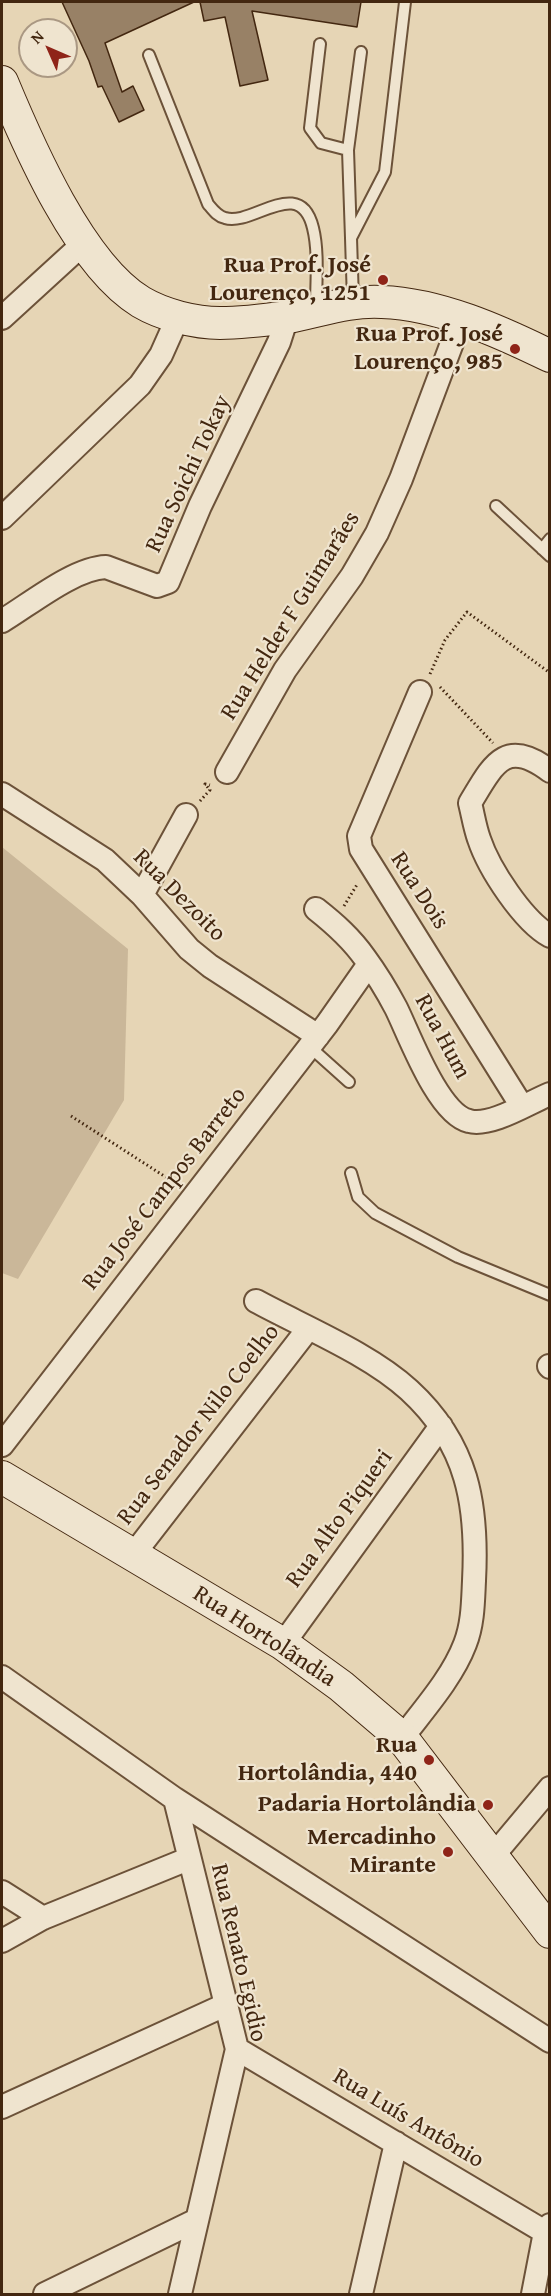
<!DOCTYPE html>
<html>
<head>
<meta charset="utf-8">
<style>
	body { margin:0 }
	#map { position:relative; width:551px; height:2296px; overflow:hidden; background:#e6d5b5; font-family:"Gentium Book Plus",serif }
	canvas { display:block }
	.frame { position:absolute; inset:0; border:3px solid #432710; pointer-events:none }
	.north { position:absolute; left:18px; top:18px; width:60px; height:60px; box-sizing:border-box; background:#efe4cf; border:2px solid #aa9883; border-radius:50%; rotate:315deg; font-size:16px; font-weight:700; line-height:24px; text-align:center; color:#432710 }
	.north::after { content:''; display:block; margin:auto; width:21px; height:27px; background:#8f2418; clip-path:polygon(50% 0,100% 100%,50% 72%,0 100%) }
</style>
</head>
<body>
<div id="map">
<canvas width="551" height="2296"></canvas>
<div class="frame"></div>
<div class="north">N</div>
</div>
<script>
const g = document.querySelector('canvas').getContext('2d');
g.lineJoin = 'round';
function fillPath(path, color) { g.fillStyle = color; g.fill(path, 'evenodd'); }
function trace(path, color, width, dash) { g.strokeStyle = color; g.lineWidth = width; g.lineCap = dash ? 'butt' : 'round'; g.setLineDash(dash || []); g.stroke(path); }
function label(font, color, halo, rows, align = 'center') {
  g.font = font + ' "Gentium Book Plus",serif'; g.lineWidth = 4.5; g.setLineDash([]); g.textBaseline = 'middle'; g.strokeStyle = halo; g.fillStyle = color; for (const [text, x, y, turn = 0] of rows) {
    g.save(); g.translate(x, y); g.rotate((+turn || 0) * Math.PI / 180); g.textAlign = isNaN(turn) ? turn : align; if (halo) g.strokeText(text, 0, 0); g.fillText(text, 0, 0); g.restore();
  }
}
const green = new Path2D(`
	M2,847l126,102 -4,151 -106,179 -16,-6z`);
const building = new Path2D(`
	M62,2h132l-89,41 17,49 11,-6 11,24 -25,12 -17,-36 -4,1 -9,-26z
	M200,2h161l-4,25 -105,-16 16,69 -28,6 -15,-69 -21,4z`);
const path = new Path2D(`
	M430,674l15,-34 22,-28 83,61
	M440,687l53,56
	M200,801l10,-11 -5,-6 5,1
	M344,906l14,-23
	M71,1116l107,69`);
const lane = new Path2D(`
	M320,44l-10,84 11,15 27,7
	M149,55l59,149c5,6 9,12 17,14 27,9 75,-44 88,10 6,24 3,54 3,79
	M351,238l-3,-88 13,-98
	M353,301l-2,-63 34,-66 20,-170
	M496,506l54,50
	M542,549l8,-10
	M310,1047l39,35
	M351,1173l7,24 17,16 83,44 92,38`);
const street = new Path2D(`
	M2,318l82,-75
	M2,518l138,-133 21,-30 17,-38
	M2,621c27,-16 72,-53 104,-54l51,19 11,-4 32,-76 79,-164 8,-25
	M420,692l-61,144 2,13 160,256
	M550,771c-45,-34 -57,-6 -80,32 3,12 5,25 9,36 10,30 44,82 71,97
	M227,772l58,-102 67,-94 25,-43 24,-54 60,-160
	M2,794l103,66 37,35 47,54 21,17 108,70
	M142,895l44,-80
	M316,909c19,15 35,29 49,49 11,15 22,33 31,50 13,26 42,106 73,113 22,6 59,-18 81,-27
	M256,1301c48,26 114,53 153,89 59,54 69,115 65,191 -1,20 -1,43 -9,63 -13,34 -41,65 -63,94
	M549,1366l1,1
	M2,1445l325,-421 42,-60
	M133,1555l175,-226
	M283,1644l158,-218
	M2,1677l173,122 375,242
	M175,1799l62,250 -57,245
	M493,1856l57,-68
	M2,1892l41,26
	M2,1941l41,-23 145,-59
	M237,2049l308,183
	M2,2107l223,-102
	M45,2294l152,-74
	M361,2294l35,-151
	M533,2294l12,-62 5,-7`);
const secondary = new Path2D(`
	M2,82c27,65 78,183 139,220 22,13 54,21 79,21 22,0 46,-3 68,-6 32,-6 61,-17 94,-15 57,2 117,29 168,54
	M2,1477l281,167 58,42 61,52 148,194`);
const markers = [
	[383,280,6,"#8f2418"],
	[515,349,6,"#8f2418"],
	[429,1760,6,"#8f2418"],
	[488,1805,6,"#8f2418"],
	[448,1852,6,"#8f2418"]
];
const poiNames = [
	["Rua Prof. José",371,266],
	["Lourenço, 1251",371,294],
	["Rua Prof. José",503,335],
	["Lourenço, 985",503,363],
	["Rua",417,1746],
	["Hortolândia, 440",417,1774],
	["Padaria Hortolândia",476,1805],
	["Mercadinho",436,1838],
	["Mirante",436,1866]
];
const streetNames = [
	["Rua Soichi Tokay",189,474,-65],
	["Rua Helder F Guimarães",291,616,-58],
	["Rua Dois",419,891,57],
	["Rua Dezoito",179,896,45],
	["Rua Hum",442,1037,62],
	["Rua José Campos Barreto",165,1189,-52],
	["Rua Senador Nilo Coelho",199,1425,-52],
	["Rua Alto Piqueri",340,1519,-54],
	["Rua Hortolãndia",264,1637,33],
	["Rua Renato Egidio",238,1953,77],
	["Rua Luís Antônio",408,2119,31]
];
fillPath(green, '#cab799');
fillPath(building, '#988166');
trace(building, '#432710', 1.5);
trace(lane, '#6c5239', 14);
trace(street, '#6c5239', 26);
trace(secondary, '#432710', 34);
trace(path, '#432710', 3, [1.5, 3]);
trace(lane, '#efe4cf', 10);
trace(street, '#efe4cf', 22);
trace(secondary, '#efe4cf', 32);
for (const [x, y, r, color] of markers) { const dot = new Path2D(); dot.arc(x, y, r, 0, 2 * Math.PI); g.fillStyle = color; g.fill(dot); trace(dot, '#efe4cf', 2); }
label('bold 24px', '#432710', '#efe4cf', poiNames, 'right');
label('24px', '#432710', '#efe4cf', streetNames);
</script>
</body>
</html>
